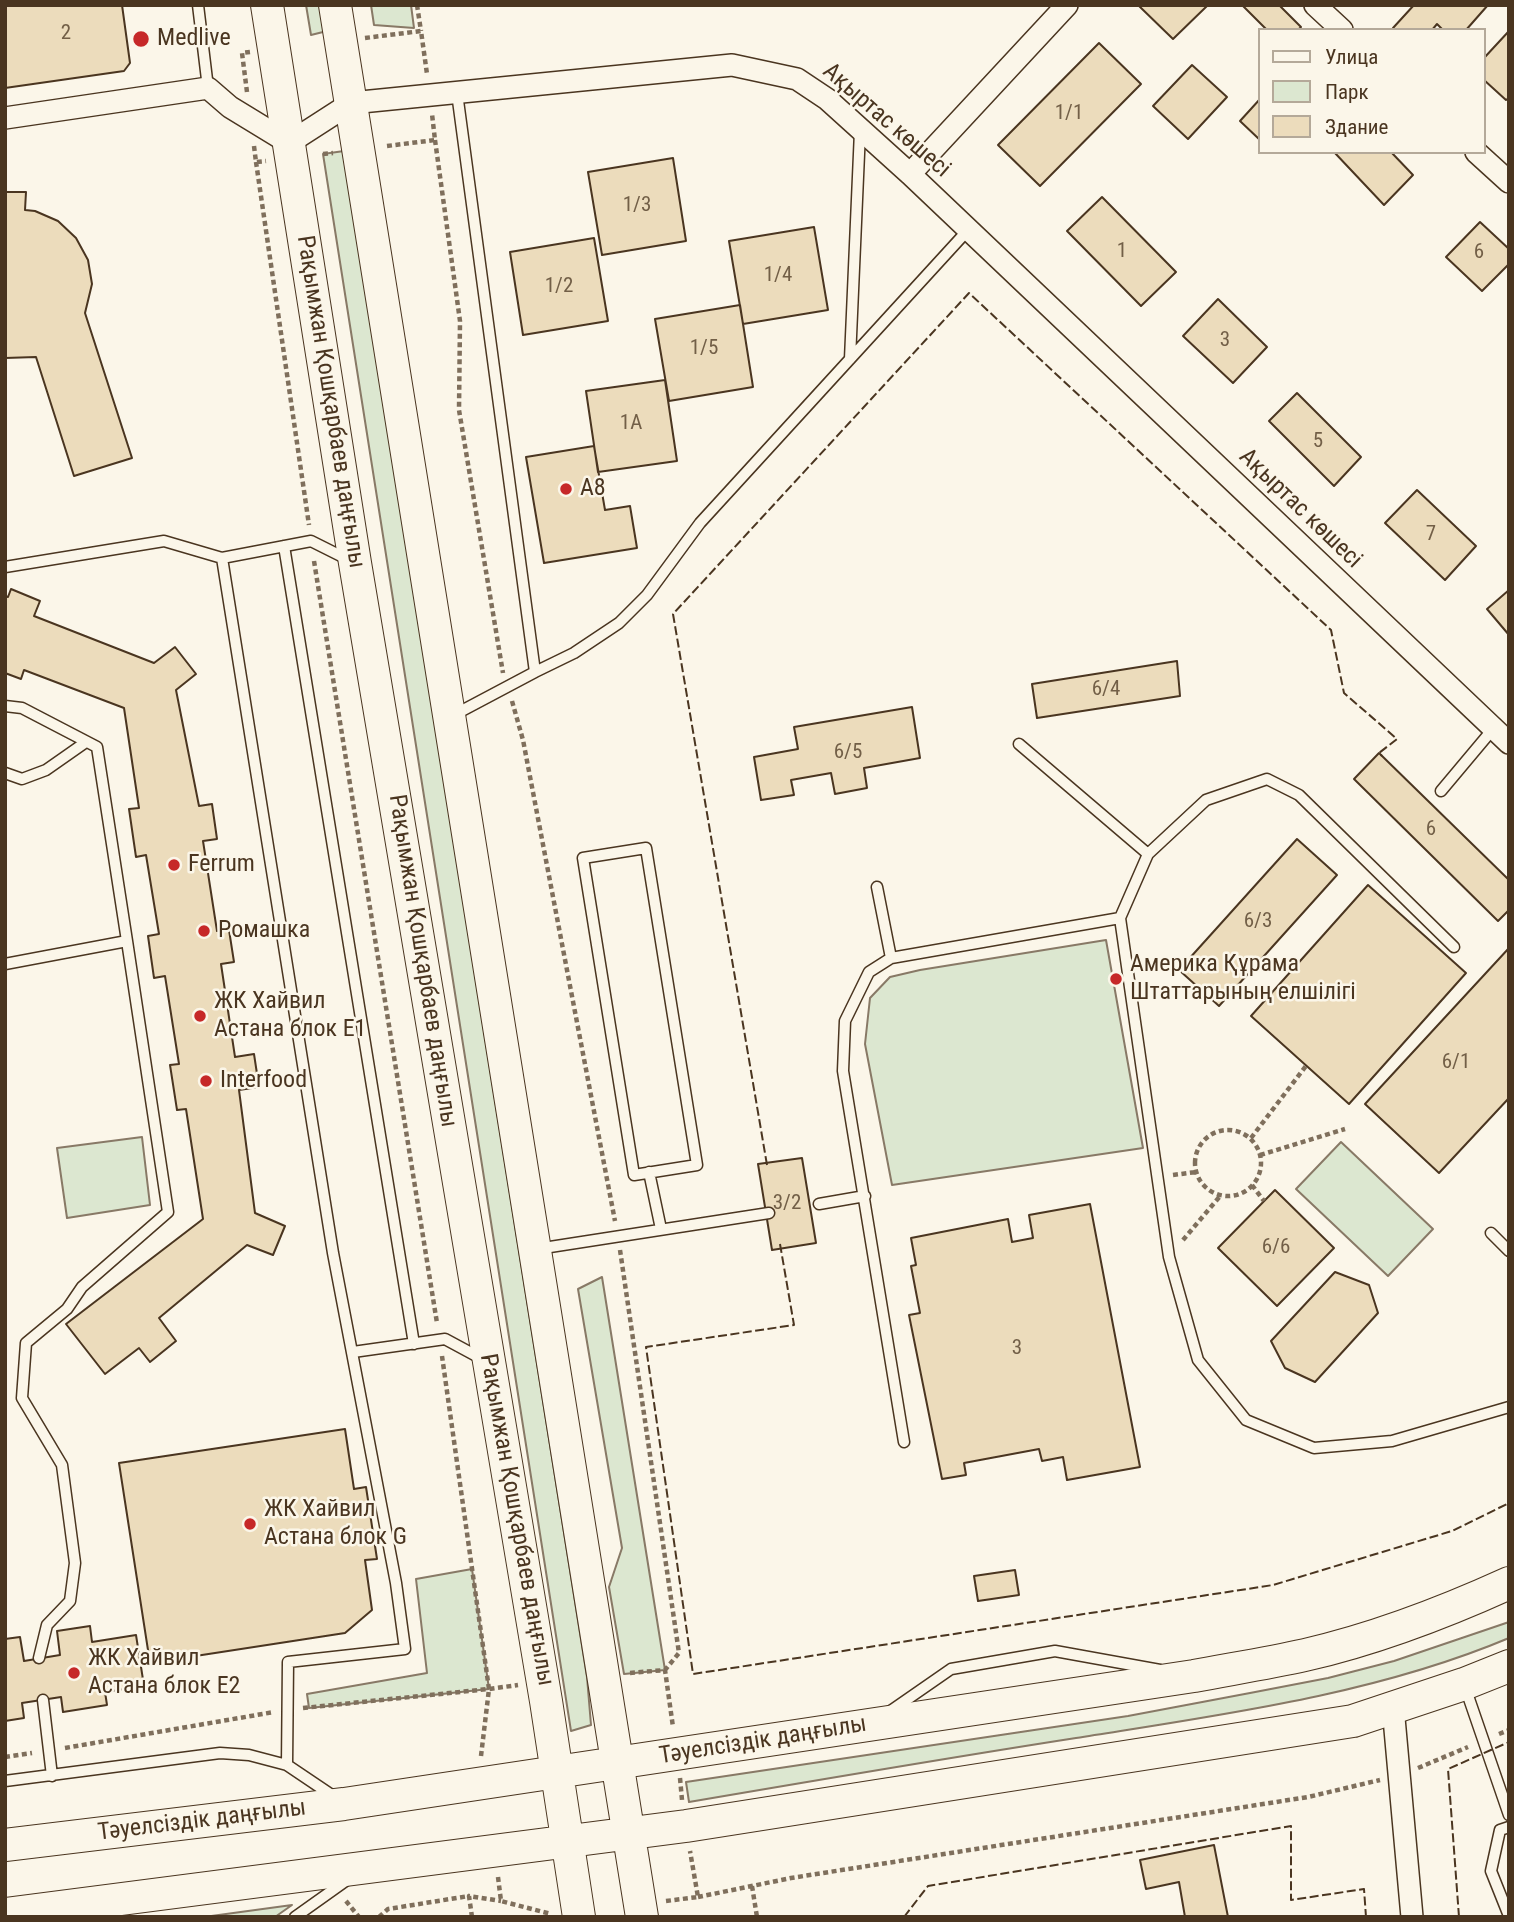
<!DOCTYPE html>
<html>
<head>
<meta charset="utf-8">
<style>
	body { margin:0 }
	#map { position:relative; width:1514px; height:1922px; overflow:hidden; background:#fbf6e9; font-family:"Roboto Condensed",sans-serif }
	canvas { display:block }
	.frame { position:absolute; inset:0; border:7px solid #4a3520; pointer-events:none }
	.legend { position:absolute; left:1258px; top:28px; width:228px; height:126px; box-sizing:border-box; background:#fbf6e9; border:2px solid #b4a999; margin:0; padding:9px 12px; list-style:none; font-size:21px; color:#4a3520 }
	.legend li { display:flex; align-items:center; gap:14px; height:35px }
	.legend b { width:35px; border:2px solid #b4a999 }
</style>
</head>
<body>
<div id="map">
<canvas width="1514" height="1922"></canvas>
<div class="frame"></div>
<ul class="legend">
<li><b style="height:9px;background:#fbf6e9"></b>Улица</li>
<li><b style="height:19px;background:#dce7d0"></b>Парк</li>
<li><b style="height:19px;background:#ecdcbc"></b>Здание</li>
</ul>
</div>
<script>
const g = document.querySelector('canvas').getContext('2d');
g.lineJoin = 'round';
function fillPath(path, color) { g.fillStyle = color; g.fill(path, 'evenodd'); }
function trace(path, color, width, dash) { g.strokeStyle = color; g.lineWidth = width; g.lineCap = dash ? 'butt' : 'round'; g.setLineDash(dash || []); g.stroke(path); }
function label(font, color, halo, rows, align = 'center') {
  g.font = font + ' "Roboto Condensed",sans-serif'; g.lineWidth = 5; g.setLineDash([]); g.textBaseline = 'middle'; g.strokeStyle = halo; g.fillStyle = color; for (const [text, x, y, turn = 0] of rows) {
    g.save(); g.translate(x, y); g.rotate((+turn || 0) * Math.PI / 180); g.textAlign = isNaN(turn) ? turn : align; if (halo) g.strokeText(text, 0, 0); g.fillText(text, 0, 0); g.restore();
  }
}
const green = new Path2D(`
	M306,5h16l5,26 -16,4z
	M371,5h40l3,23 -40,-3z
	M344,151l243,1526 4,48 -20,6 -248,-1577z
	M1106,940l37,208 -251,37 -27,-141 5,-46 20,-21 30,-7z
	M142,1137l8,68 -83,13 -10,-70z
	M1341,1142l92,87 -45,47 -92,-87z
	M602,1277l63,393 -41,4 -15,-87 13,-39 -44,-259z
	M472,1569l17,120 -180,19 -2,-14 120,-21 -11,-94z
	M1509,1622v16c-135,57 -289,77 -433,100 -129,20 -258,42 -387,64l-3,-20 442,-66 122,-23 78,-15 66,-17z
	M292,1905l-17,12h-71z`);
const building = new Path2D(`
	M5,5h117l8,58 -6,8 -119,17z
	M1138,5h70l-35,34z
	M1242,5h37l22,22 -3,3h-31z
	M1414,5h74l-22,25h-23l-6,-6 -5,6h-37l-2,-2z
	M1509,31v67l-3,2 -22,-20v-22z
	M1099,43l42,41 -101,102 -42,-41z
	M1192,65l35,32 -39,42 -35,-33z
	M1260,99v41l-20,-19z
	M1334,152h57l22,23 -29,30z
	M673,158l13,83 -84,14 -14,-83z
	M5,192h21l-1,18 10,1 23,10 18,17 12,22 4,24 -7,29 47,145 -58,18 -38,-119 -31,1z
	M1102,197l74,75 -35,34 -74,-75z
	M1480,222l29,27v15l-27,27 -36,-34z
	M814,227l14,83 -85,14 -14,-83z
	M594,238l14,83 -85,14 -13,-83z
	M1218,299l49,48 -34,36 -50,-47z
	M740,305l13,82 -84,14 -14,-82z
	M665,380l12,81 -79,11 -12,-81z
	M1297,393l64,64 -27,29 -65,-65z
	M594,446l11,64 25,-4 7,42 -93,15 -18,-106z
	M1417,490l59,56 -31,34 -60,-57z
	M11,589l29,12 -6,15 120,47 21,-16 21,27 -20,16 23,116 13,-2 5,35 -14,2 14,90 12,-1 5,32 -13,2 14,93 19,-3 5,33 -20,3 16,123 30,13 -12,29 -26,-10 -88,73 17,23 -26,21 -11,-14 -34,26 -39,-50 137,-105 -17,-110 -9,1 -7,-45 9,-1 -14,-88 -11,2 -6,-42 11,-2 -13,-79 -10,2 -7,-48 10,-1 -15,-100 -100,-38 -3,9 -16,-6v-77l3,1z
	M1509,590v45l-22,-26z
	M1177,661l3,35 -143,22 -5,-34z
	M912,707l8,51 -56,10 3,20 -32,6 -4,-21 -40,7 3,15 -33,5 -7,-43 44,-8 -4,-22z
	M1379,753l130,127v30l-11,11 -144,-142z
	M1297,839l40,36 -118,131 -40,-36z
	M1368,885l98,88 -117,131 -98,-88z
	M1509,948v150l-70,75 -74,-69z
	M802,1158l14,85 -44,7 -14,-86z
	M1275,1190l59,58 -57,58 -59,-58z
	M1090,1204l50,263 -73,13 -4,-23 -21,4 -3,-12 -75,14 2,12 -24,4 -33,-164 11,-2 -9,-47 5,-1 -5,-27 97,-19 4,23 21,-4 -4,-23z
	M1335,1272l34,13 9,28 -63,69 -30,-14 -14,-27z
	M345,1429l9,60 12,-2 11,72 -12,1 7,50 -27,23 -195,30 -31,-200z
	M1015,1570l4,25 -41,6 -4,-25z
	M90,1626l2,16 44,-7 8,51 -39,6 2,13 -44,7 -2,-15 -39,6 2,15 -19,3v-82l15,-2 4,24 36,-6 -3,-24z
	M1214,1845l14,72h-43l-6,-35 -33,7 -6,-29z`);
const path = new Path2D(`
	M417,5l4,26
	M365,38l56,-7 6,43
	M247,92l-5,-39 8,-1
	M435,140l25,181 -1,89 44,263
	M254,146l2,16 10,-1
	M387,146l48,-6 -3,-26
	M323,154l10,-1
	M256,162l53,363
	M314,561l123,762
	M512,701l11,39 92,481
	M1195 1163a33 33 0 1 1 66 0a33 33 0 1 1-66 0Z
	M1251,1138l55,-72
	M1260,1155l85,-26
	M1173,1175l23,-3
	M1252,1185l12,16
	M1183,1240l38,-45
	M620,1250l59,403 -14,17
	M630,1673l35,-3 8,57
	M303,1708l186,-19 -47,-333
	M1499,1734l10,-4
	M65,1748l209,-36
	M481,1756l8,-67 29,-4
	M5,1757l27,-4
	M1418,1768l50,-21
	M680,1778l2,22
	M498,1877l3,24 50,13
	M752,1886l5,31
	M698,1897l93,-19 517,-81 72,-17
	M346,1901l13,16
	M666,1901l32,-4 -8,-46
	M379,1917l9,-8 81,-13
	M472,1917l-3,-21 32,5`);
const service = new Path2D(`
	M198,5l10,83
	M850,359l10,-228
	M284,546l130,798
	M5,567l159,-26 58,17
	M535,672l39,-19 45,-30 28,-28 53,-72 268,-293
	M5,706l17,2 75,39 30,194 -122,23
	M452,716l83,-44 -78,-579
	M1019,744l129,110
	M5,773l17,6 24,-9 40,-28
	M1441,791l52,-62
	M646,848l51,317 -63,10 -51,-317z
	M877,887l14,71
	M1454,947l-155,-152 -32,-16 -61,21 -58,54 -28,64 49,339 29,103 48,60 68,28 78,-7 117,-34
	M649,1172l12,57
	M819,1204l46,-8
	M1491,1233l18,18
	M537,1249l232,-36
	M353,1352l92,-13 39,21
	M904,1442l-61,-371 2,-50 24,-49 22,-14 229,-40
	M39,1658l8,-33 23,-24 5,-38 -13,-98 -40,-67 4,-55 41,-34 15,-22 86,-75 -41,-271
	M1465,1687l44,128
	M43,1700l9,76
	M889,1712l62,-43 104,-18 105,19
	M287,1765l1,-103 117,-13 -9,-66 -63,-330 -111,-695 89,-17 38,19
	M5,1781l215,-28 29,2 38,10 49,33
	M1509,1827l-9,3 -9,41 18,45
	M295,1917l52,-37`);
const minor = new Path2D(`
	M1315,5l27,25
	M5,118l203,-30 22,19 59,36 62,-40 381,-38 65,14 30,20 83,75 599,569
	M1476,152l33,30
	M910,174l157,-169
	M1393,1707l19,210`);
const secondary = new Path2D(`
	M267,5l88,558 191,1138 33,216
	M335,5l307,1912
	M5,1845l339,-41 850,-128c37,-7 75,-13 111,-21 70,-16 138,-42 204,-72
	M5,1914l681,-88 667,-105 111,-37 45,-18`);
const fence = new Path2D(`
	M767,1165l-94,-551 296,-321 362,337 13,63 53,46 -18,14 3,3
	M780,1244l14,81 -148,22 47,327 580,-89 179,-54 57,-28
	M904,1917l24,-31 363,-60v74l73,-11 2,28
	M1459,1917l-11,-148 61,-27`);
const markers = [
	[141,39,9,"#c62828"],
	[566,489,7,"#c62828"],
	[174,865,7,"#c62828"],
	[204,931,7,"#c62828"],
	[1116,979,7,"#c62828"],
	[200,1016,7,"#c62828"],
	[206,1081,7,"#c62828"],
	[250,1524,7,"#c62828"],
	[74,1673,7,"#c62828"]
];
const numberNames = [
	["2",66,34],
	["1/1",1069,114],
	["1/3",637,206],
	["1",1122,252],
	["6",1479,253],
	["1/4",778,276],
	["1/2",559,287],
	["3",1225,341],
	["1/5",704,349],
	["1А",631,424],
	["5",1318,442],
	["7",1431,535],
	["6/4",1106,690],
	["6/5",848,753],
	["6",1431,830],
	["6/3",1258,922],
	["6/1",1456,1063],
	["3/2",787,1204],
	["6/6",1276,1248],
	["3",1017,1349]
];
const poiNames = [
	["Medlive",157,39],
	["А8",580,489],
	["Ferrum",188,865],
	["Ромашка",218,931],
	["Америка Құрама",1130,965],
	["Штаттарының елшілігі",1130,993],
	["ЖК Хайвил",214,1002],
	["Астана блок E1",214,1030],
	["Interfood",220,1081],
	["ЖК Хайвил",264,1510],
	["Астана блок G",264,1538],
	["ЖК Хайвил",88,1659],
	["Астана блок E2",88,1687]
];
const streetNames = [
	["Ақыртас көшесі",886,121,41],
	["Рақымжан Қошқарбаев даңғылы",330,402,81],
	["Ақыртас көшесі",1300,509,44],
	["Рақымжан Қошқарбаев даңғылы",422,961,81],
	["Рақымжан Қошқарбаев даңғылы",516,1520,80],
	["Тәуелсіздік даңғылы",763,1741,-9],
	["Тәуелсіздік даңғылы",202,1821,-7]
];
fillPath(green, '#dce7d0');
trace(green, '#887966', 2);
fillPath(building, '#ecdcbc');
trace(building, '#4a3520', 2);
trace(service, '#4a3520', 13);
trace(minor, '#4a3520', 24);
trace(secondary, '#4a3520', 34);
trace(path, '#7f6f5c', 4.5, [5, 3.5]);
trace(service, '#fbf6e9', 10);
trace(minor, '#fbf6e9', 21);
trace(secondary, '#fbf6e9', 32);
trace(fence, '#4a3520', 2, [9, 3.5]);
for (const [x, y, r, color] of markers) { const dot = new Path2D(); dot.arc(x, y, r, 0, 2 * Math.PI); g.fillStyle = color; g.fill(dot); trace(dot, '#fbf6e9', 2.5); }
label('21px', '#725f47', null, numberNames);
label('24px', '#4a3520', '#fbf6e9', poiNames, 'left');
label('24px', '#4a3520', '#fbf6e9', streetNames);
</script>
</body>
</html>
